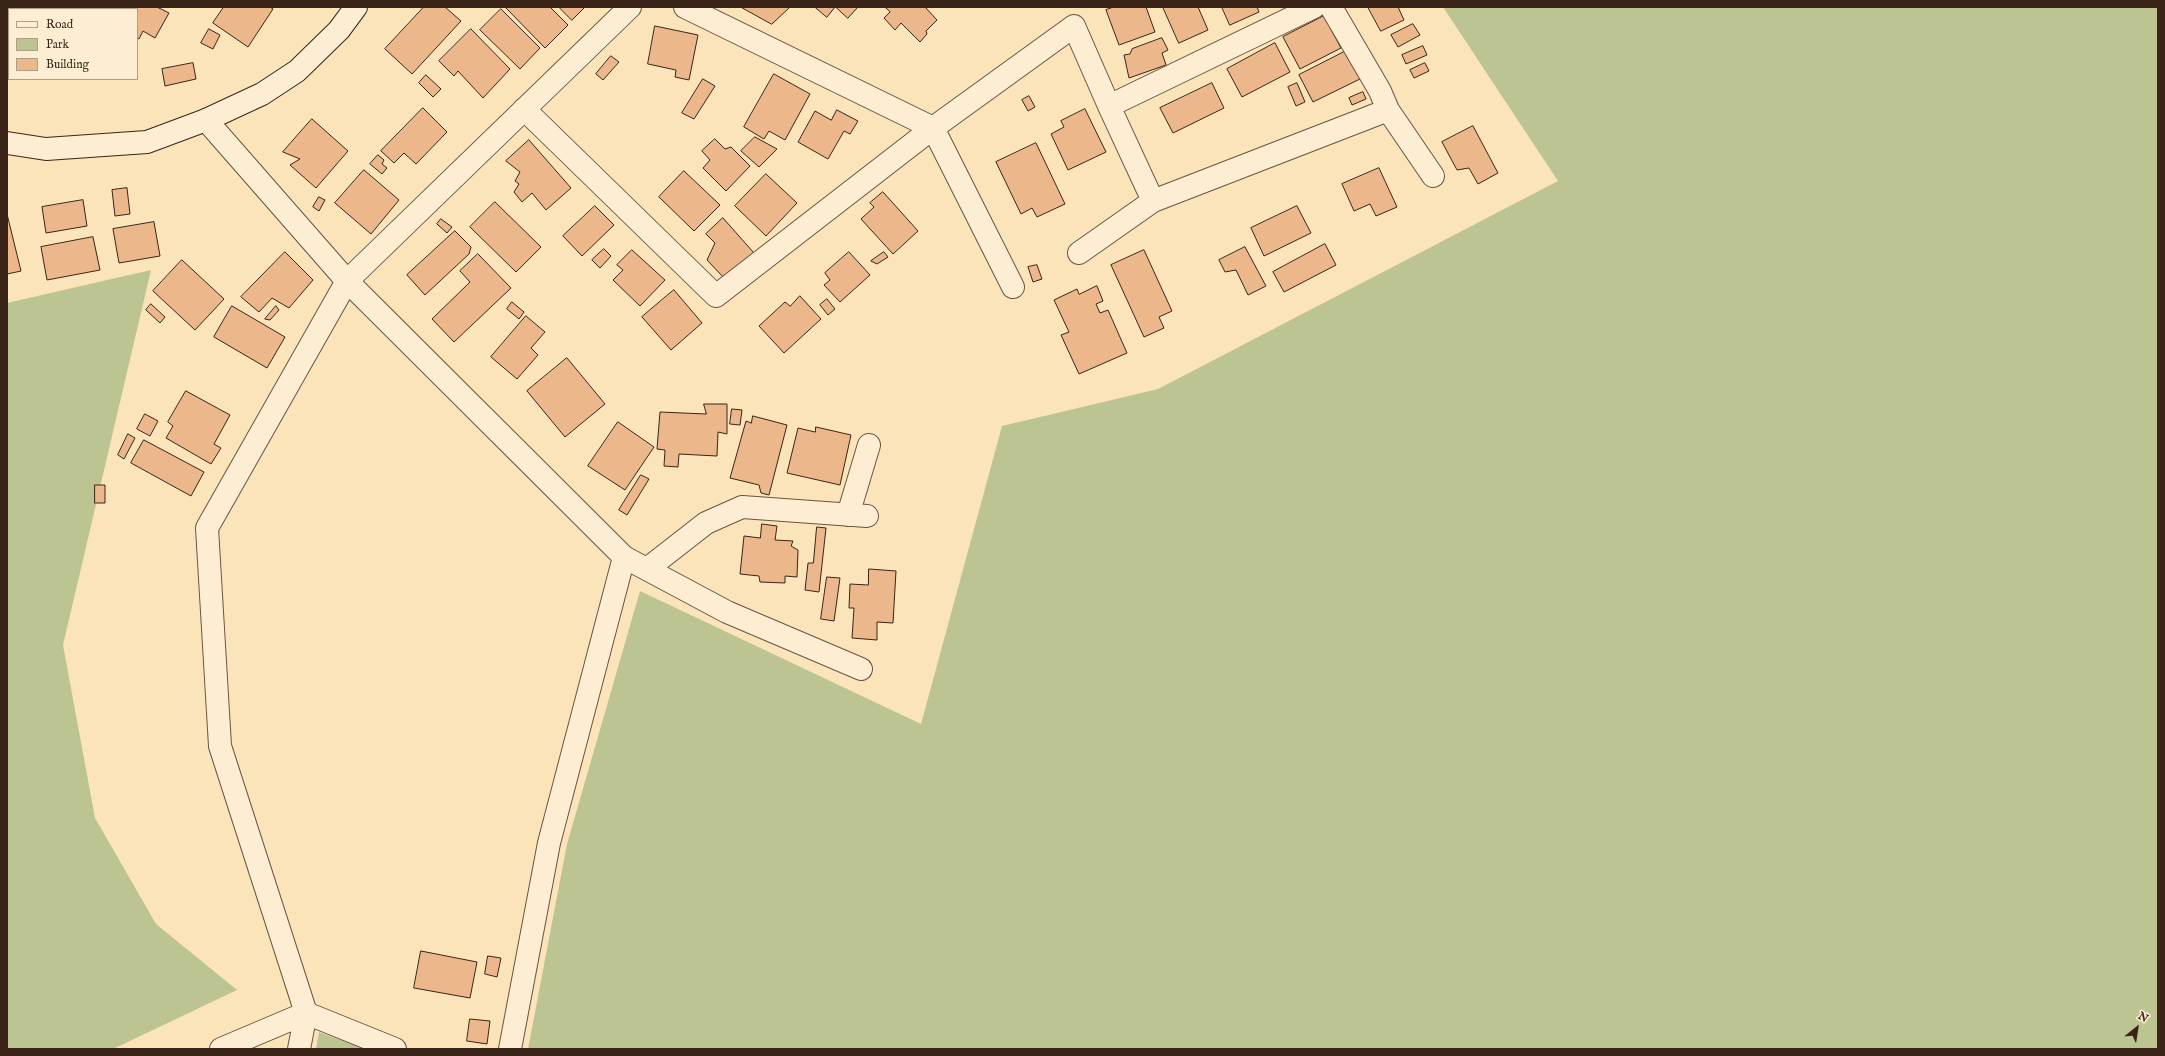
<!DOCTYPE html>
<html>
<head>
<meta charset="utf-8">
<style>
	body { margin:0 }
	#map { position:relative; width:2165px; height:1056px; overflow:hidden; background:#fce4ba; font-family:"IM FELL English",serif }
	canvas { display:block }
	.frame { position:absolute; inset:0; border:8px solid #3a2418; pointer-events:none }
	.legend { position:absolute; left:8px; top:8px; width:130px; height:72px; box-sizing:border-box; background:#fdedd2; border:1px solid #af9d88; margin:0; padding:5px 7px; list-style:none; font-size:12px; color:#3a2418 }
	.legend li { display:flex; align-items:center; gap:8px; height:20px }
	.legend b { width:20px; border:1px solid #af9d88 }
	.north { position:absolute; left:2117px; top:1008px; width:40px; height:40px; -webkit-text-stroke:3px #fdedd2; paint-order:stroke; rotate:30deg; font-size:11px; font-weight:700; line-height:16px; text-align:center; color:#3a2418 }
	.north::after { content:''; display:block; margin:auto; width:14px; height:18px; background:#3a2418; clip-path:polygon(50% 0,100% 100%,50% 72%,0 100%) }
</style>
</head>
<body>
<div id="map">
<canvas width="2165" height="1056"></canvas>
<div class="frame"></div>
<ul class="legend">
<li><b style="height:5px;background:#fdedd2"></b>Road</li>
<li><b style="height:11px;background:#bcc592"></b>Park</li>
<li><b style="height:11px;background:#ebb78b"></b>Building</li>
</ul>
<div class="north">N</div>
</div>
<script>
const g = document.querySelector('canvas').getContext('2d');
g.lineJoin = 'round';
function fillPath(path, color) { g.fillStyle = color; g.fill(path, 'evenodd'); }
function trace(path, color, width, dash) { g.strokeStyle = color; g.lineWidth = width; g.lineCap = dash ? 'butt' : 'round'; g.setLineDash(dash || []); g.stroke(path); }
const green = new Path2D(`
	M1443,7h715v1042h-1630l39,-205 73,-253 281,133 81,-298 156,-37 400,-208z
	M151,270l-88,375 32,173 61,106 81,66 -124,59h-106v-746z
	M319,1032l46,17h-49z`);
const building = new Path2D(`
	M114,7h43l12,6 -14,25 -12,-7 -4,8 -2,-1v-29h-24z
	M224,7h46l3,2 -25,38 -35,-24z
	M424,7h21l16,14 -49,53 -27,-25z
	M507,7h43l18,18 -23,23 -39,-40z
	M559,7h26l-13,13z
	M741,7h49l-18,17z
	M815,7h20l-8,10z
	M836,7h22l-10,11z
	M885,7h40l12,13 -11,11 1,3 -7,8 -19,-19 -6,7 -11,-12 6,-6z
	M1114,7h32l9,25 -36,13 -13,-35z
	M1163,7h35l10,23 -29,13z
	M1222,7h35l2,5 -29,13z
	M1368,7h30l6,13 -23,11z
	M501,9l39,39 -20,21 -40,-39z
	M1324,16l17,32 -41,21 -17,-32z
	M1413,24l7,11 -22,12 -7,-12z
	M655,26l43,9 -9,45 -14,-3 1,-7 -28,-6z
	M209,29l11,6 -7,14 -12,-6z
	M471,29l39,40 -27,29 -25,-27 -4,5 -15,-15z
	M1162,38l6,12 -6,3 4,12 -37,13 -5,-23 6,-1 2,-5z
	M1275,43l15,29 -48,25 -15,-28z
	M1423,46l4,9 -21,9 -4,-9z
	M1348,50l14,28 -49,24 -14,-27z
	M611,56l8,6 -16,18 -7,-6z
	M193,63l3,16 -31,7 -3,-17z
	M1425,63l4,8 -15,7 -4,-8z
	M774,74l36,20 -25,46 -16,-9 -5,8 -20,-12z
	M426,75l15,14 -8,8 -14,-14z
	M703,79l12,7 -21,33 -12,-6z
	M1212,83l12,25 -51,25 -13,-25z
	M1297,83l8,19 -9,4 -8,-19z
	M1363,92l3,7 -14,6 -3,-7z
	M1029,96l6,11 -7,4 -6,-11z
	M423,108l24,24 -31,32 -12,-11 -10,10 -13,-12z
	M1085,109l21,43 -38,18 -17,-36 13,-7 -3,-6z
	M837,110l21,11 -8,13 -6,-3 -16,28 -30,-17 17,-31 16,9z
	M312,119l36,32 -32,37 -26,-23 10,-6 -17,-7z
	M1473,126l25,47 -20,11 -9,-16 -12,2 -15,-28z
	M755,137l22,12 -18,18 -18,-16z
	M715,139l10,10 6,-2 19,19 -24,25 -23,-23 7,-8 -8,-9z
	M529,140l42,48 -25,22 -14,-17 -10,9 -8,-10 5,-8 -4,-3 5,-9 -14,-11z
	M1036,143l29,61 -28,13 -5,-9 -11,6 -25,-52z
	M378,155l6,5 -2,4 5,4 -5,6 -12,-10z
	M1379,168l18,39 -21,9 -6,-12 -16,7 -12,-27z
	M364,170l35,30 -28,34 -36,-31z
	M684,171l36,34 -26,26 -35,-34z
	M766,174l31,29 -31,33 -31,-30z
	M127,188l3,26 -15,2 -3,-26z
	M883,192l35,39 -25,23 -32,-35 13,-12 -4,-4z
	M319,197l6,3 -6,11 -6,-4z
	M83,200l4,26 -41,7 -4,-26z
	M495,202l46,45 -25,25 -46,-45z
	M595,206l19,19 -32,31 -19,-20z
	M1297,206l14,27 -47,23 -13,-28z
	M7,214l14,57 -14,3z
	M723,218l31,35 -29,26 -18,-19 8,-17 -9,-9z
	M441,219l11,8 -5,6 -10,-9z
	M154,222l6,34 -41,7 -6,-34z
	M455,231l16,16 -2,7 -44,41 -18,-20z
	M93,237l7,33 -53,10 -6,-33z
	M1325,244l11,21 -52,27 -11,-20z
	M1245,247l21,39 -18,9 -12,-25 -11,2 -6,-12z
	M604,249l7,7 -11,12 -8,-8z
	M632,250l33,30 -25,26 -27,-26 10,-10 -6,-5z
	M1144,250l28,61 -13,6 5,11 -20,9 -33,-72z
	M285,252l28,28 -24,28 -17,-10 -13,14 -18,-15z
	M849,252l21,23 -30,27 -16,-17 6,-5 -5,-7z
	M884,252l4,5 -11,7 -6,-3z
	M478,254l33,34 -57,54 -22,-23 38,-37 -10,-11z
	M182,260l42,39 -29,31 -42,-39z
	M1037,265l5,14 -9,3 -5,-15z
	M1097,286l6,15 -7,3 4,9 8,-3 19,43 -48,21 -18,-39 8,-3 -15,-32 23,-11 2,5z
	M674,290l28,33 -31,27 -29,-33z
	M800,296l21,23 -37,34 -25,-27 26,-24 5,4z
	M827,299l8,10 -7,6 -8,-10z
	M512,302l12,10 -5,7 -12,-10z
	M151,304l14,13 -5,6 -14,-13z
	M232,306l53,31 -18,31 -53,-31z
	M276,306l3,4 -9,10 -5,-1z
	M526,316l19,16 -14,16 7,7 -21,24 -26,-22z
	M567,358l38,46 -40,33 -38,-46z
	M186,391l44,24 -16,29 7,4 -10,16 -45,-26 7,-12 -5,-4z
	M704,404h23v30l-9,-2 -1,24 -38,-2 -1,13 -14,-1 1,-16 -8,-1 3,-37 46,2z
	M732,409l10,1 -2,15 -10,-1z
	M145,414l13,7 -8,15 -13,-7z
	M753,416l34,9 -18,70 -8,-2 -2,-8 -29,-7 16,-57 5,2z
	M618,422l36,25 -29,43 -37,-24z
	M816,427l35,8 -11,50 -53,-12 11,-45 17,4z
	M128,434l7,4 -11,21 -6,-4z
	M144,440l60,32 -13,24 -60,-33z
	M641,475l8,4 -22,36 -8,-5z
	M95,485h10v18h-10z
	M762,524l15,2 -2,14 18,1 -2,5 7,4 -1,27 -12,-1v7l-25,-1 -1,-6 -19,-2 4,-38 16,2z
	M817,527l9,1 -7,64 -14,-2 3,-27h5z
	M869,569l27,2 -3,52 -16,-1v18l-25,-2 2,-30h-5l1,-24 18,1z
	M827,577l13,1 -6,43 -13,-2z
	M421,951l56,11 -7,36 -56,-10z
	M488,956l13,2 -4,19 -12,-3z
	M470,1019l20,2 -3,23 -20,-3z`);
const minor = new Path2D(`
	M685,7l248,121 80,159
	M1331,7l49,84 8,19 45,66
	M1109,106l205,-99
	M524,109l192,187 217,-168 141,-102 35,80 44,95
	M206,120l141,161 277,276 103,55 134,57
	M1079,253l74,-52 235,-91
	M848,515l21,-70
	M647,569l59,-46 36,-16 125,9
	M221,1049l85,-36 89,36
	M299,1049l7,-36 -86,-267 -13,-218 140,-247 283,-274
	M510,1049l39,-206 75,-286`);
const secondary = new Path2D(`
	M7,143l39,6 101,-7 59,-22 56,-26 35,-23 42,-41 17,-23`);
fillPath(green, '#bcc592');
fillPath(building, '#ebb78b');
trace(building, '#3a2418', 1);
trace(minor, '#6a5440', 24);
trace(secondary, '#3a2418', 24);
trace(minor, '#fdedd2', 22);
trace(secondary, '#fdedd2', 22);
</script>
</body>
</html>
